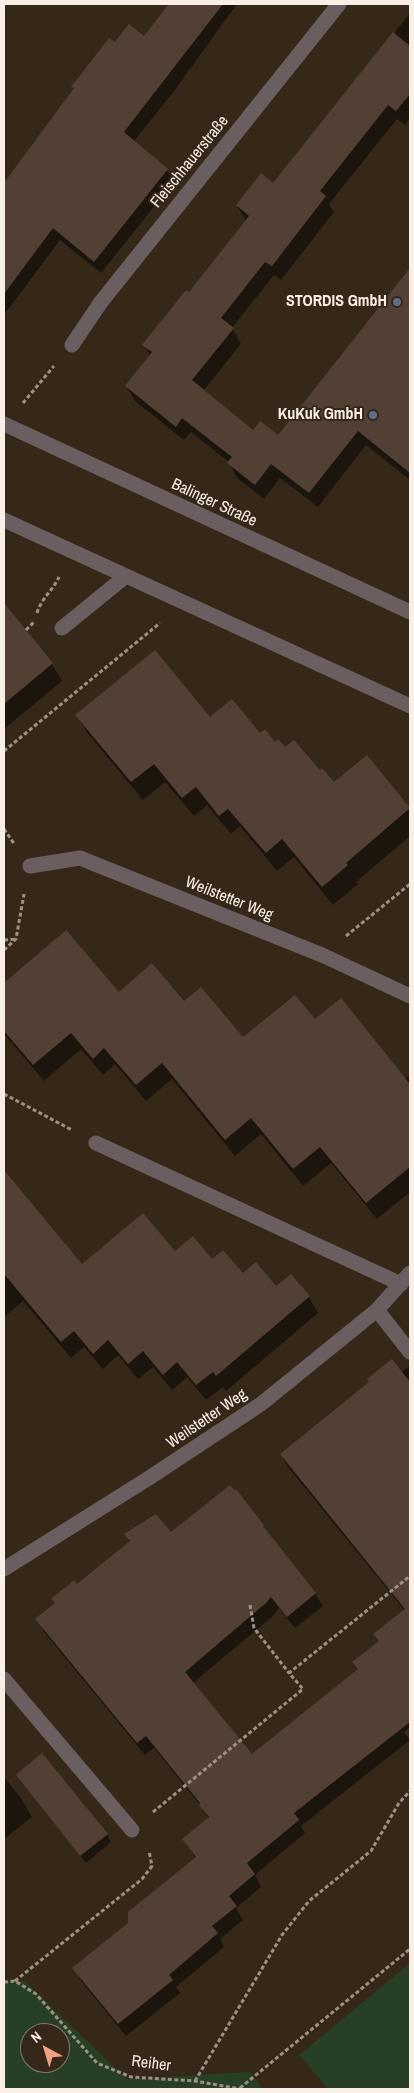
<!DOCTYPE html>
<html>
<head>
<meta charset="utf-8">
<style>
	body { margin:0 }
	#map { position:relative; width:414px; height:2093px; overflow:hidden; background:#362819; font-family:"Archivo Narrow",sans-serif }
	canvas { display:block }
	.frame { position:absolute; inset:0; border:5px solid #f9efe6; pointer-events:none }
	.north { position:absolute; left:20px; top:2023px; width:50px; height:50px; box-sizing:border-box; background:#362819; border:1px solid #84786b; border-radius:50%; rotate:321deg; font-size:14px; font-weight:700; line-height:20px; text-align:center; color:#f9efe6 }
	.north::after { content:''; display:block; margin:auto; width:18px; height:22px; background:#f39f83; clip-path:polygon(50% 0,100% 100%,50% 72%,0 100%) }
</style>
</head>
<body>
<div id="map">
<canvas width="414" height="2093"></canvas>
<div class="frame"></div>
<div class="north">N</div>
</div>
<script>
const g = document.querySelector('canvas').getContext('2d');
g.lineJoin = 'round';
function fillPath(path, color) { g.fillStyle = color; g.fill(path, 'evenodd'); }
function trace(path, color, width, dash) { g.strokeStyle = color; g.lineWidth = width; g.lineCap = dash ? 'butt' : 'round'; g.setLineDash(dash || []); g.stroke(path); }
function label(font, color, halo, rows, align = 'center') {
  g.font = font + ' "Archivo Narrow",sans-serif'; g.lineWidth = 4; g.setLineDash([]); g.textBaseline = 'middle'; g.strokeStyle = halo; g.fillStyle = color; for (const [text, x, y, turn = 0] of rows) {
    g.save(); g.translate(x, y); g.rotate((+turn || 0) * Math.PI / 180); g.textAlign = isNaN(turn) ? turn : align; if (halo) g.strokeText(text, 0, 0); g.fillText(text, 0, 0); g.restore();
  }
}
const green = new Path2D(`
	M410,1963v126h-82l-29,-34z
	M24,1981l103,98 123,-7 13,17h-259v-107zM30,2033h30v30h-30z`);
const shadow = new Path2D(`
	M170,4h67l-63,87 -40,50 33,29 7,12 -73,91 -41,-33 -56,75v-130l70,-95 -1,-3 42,-43 29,-6z
	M410,13v105l-5,7 -8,-6 -68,85 5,8 -53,68 -7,-5 -42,53 9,16 -38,47 50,41 25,5 132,-167v210l-44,-35 -48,62 -38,-29 -16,21 -27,-21 -8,-16 -38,-30 -7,8 -49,-39 -9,-15 24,-31 -6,-10 45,-51 57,-73 -9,-15 37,-21z
	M4,605l48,59 10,17 -58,48z
	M77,715l132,4 51,16 25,14 35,23 14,12 33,-27 43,53v26l-54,46 2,2 -25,21 -39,-48 -17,14 -37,-45 -9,8 -24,-29 -13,11 -29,-34 -22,18 -55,-66z
	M65,931l54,63 65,9 59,36 72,-18 90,58 5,-4v117l-33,27 -46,-56 -28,23 -42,-52 -26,22 -63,-77 -26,22 -31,-37 -12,11 -22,-26 -37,32 -40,-47v-50z
	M15,1186l67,80 93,-13 37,8 64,27 33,9 9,16 -92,78 -3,-4 -17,13 -19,-23 -15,13 -19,-23 -15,12 -20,-24 -15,14 -19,-22 -13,11 -48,-57 -19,16v-122z
	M410,1366v361l-6,5 6,8 -109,86 4,7 -50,42 6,12 -25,21 7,12 -23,19 4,8 -48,40 4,6 -54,43 -45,-55 -7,-13 55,-44 67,-65 -13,-20 26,-20 -8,-13 -47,-58 -9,7 -101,-123 -7,-13 93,-76 -4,-8 45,-1 65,-43 79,103 8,12 -28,22 -16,-20 -6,8 -80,67 58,73 107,-85 -4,-8 26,-21 -5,-7 30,-24 -117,-144 -7,-12z
	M17,1776l90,58 4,8 -25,21z
	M4,1777l16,20 12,20 -28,22z`);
const building = new Path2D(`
	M169,4h54l-99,128 44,37 -74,93 -41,-34 -49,66v-111l70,-95 -3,-1 38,-49 6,4 14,-18 15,12z
	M393,32l17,14v48l-14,17 -8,-6 -68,86 6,5 -54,70 -7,-4 -44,56 13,10 -42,52 61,50 7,-9 18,14 132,-167v205l-52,-42 -49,62 -38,-29 -16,21 -28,-22 5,-6 -50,-39 -6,9 -51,-41 27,-34 -10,-7 44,-55 3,2 60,-76 -13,-11 25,-32 12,10z
	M4,603l49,60 -49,41z
	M155,650l55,67 22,-18 28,34 5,-4 10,13 3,-3 7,8 9,-7 26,30 2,-2 12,14 33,-27 43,53 -64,55 2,2 -26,22 -40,-48 -16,14 -38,-44 -9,7 -23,-29 -14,11 -28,-34 -23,18 -56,-67z
	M66,930l53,62 33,-29 32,38 17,-14 42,50 52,-42 20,24 26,-21 69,86v83l-44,36 -46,-56 -27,22 -42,-51 -26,22 -63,-77 -26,22 -32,-37 -11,11 -22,-26 -38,32 -29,-34v-48z
	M4,1170l78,94 61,-51 32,38 18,-15 19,23 11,-9 20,23 13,-11 20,24 15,-12 19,22 -94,80 -3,-4 -17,13 -19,-23 -14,13 -20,-24 -15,13 -20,-24 -15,14 -19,-23 -13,11 -57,-68z
	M392,1359l18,23v340l-116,91 5,7 -52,43 8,11 -26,22 8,10 -25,20 6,7 -49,42 4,5 -55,44 -46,-56 56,-45v-11l68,-55 -14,-18 27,-22 -10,-12 1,-2 -54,-67 -9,7 -102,-124 20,-16 -4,-4 23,-19 3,4 53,-43 -6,-7 32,-20 15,18 59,-47 5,6 1,-2 28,36 -1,1 53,67 -29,24 -16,-20 -5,6 -81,69 67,82 106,-85 -6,-7 27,-21 -6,-7 32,-25 -125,-155 89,-72 -2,-3z
	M42,1753l66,81 -28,22 -64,-81z`);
const path = new Path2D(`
	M23,403l31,-37
	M37,613c4,-14 16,-23 22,-36
	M26,630l8,-8
	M4,751l156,-128
	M4,829l11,16
	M346,936l64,-52
	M4,940l12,-1
	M4,950l12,-11 8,-45
	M4,1094l68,36
	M250,1605l4,23 35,45
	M153,1812l150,-123 -14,-16 121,-97
	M15,1981l127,-102 10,-13 -3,-15
	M4,1982l11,-1 21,13 61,69 34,14 64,4 46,8
	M195,2081l87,-146 27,-34 62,-50 28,-48 11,-12
	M240,2088l170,-139`);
const minor = new Path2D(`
	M72,345l29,-43 238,-298
	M4,424l406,188
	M4,520l406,186
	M62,628l64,-52
	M30,866l50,-8 242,97 88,41
	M96,1143l305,141
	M377,1310l33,42
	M4,1569l145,-91 112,-74 116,-94 33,-37
	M4,1679l128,151`);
const markers = [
	[397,302,5,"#5c6f8a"],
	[373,415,5,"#5c6f8a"]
];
const streetNames = [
	["Fleischhauerstraße",190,162,-51],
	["Balinger Straße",214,503,25],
	["Weilstetter Weg",229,899,22],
	["Weilstetter Weg",207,1419,-34],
	["Reiher",151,2064,7]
];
const poiNames = [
	["STORDIS GmbH",387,302],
	["KuKuk GmbH",363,415]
];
fillPath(green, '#273f24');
fillPath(shadow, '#0007');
fillPath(building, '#534035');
trace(path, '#9d9185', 3, [4, 2.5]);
trace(minor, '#6a5e60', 15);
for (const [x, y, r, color] of markers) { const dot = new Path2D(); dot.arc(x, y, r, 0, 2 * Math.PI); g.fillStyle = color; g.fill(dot); trace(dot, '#362819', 2); }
label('16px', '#f9efe6', '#362819', streetNames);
label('bold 16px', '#f9efe6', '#362819', poiNames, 'right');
</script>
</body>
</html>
